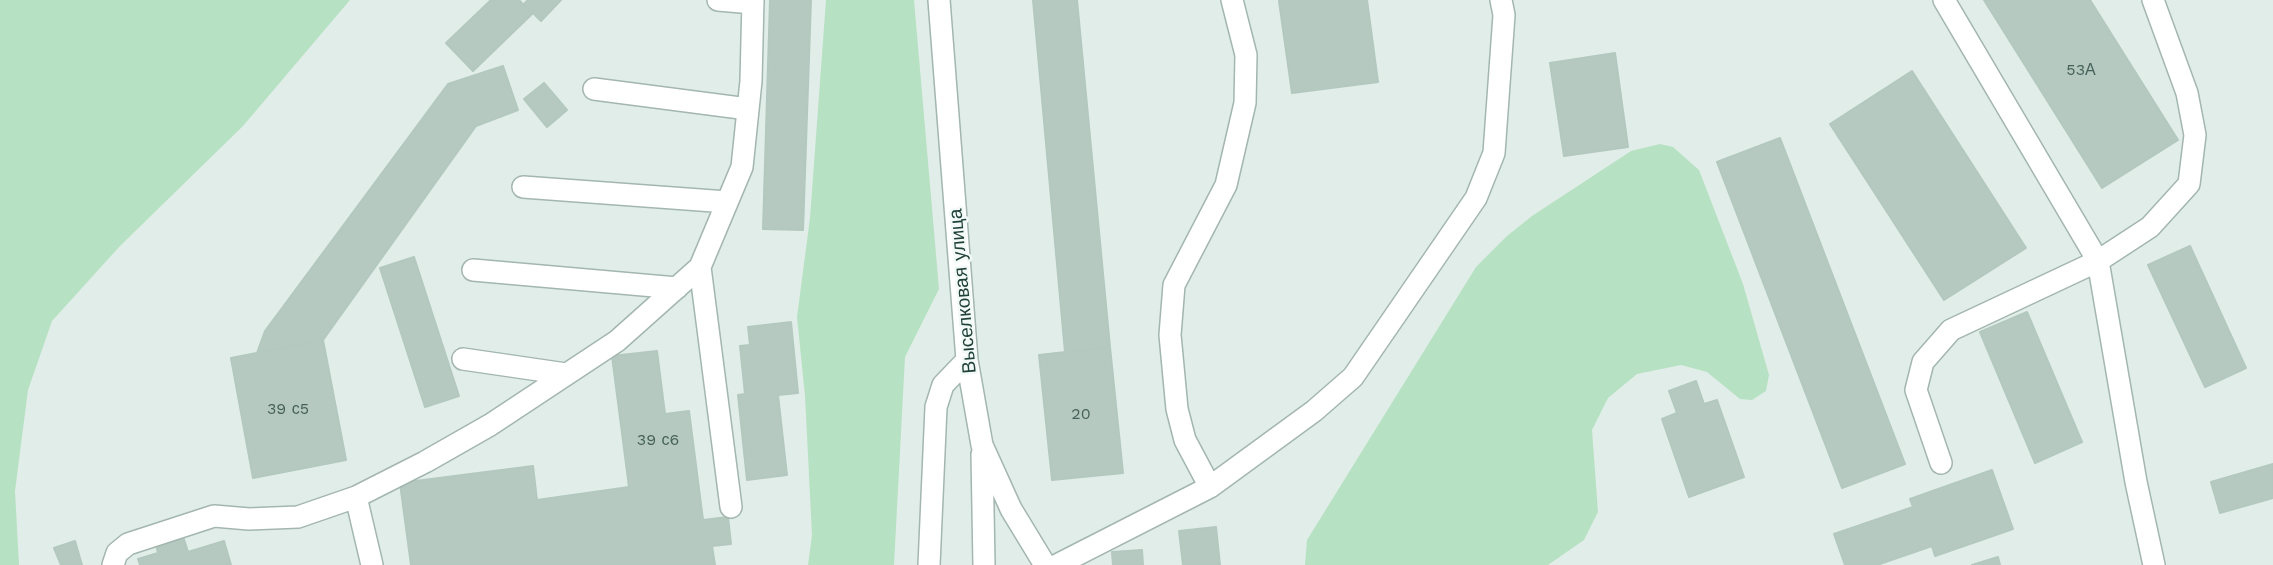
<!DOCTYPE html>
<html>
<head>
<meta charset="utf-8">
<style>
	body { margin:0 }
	canvas { display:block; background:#e1ede8 }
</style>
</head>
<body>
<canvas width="2273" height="565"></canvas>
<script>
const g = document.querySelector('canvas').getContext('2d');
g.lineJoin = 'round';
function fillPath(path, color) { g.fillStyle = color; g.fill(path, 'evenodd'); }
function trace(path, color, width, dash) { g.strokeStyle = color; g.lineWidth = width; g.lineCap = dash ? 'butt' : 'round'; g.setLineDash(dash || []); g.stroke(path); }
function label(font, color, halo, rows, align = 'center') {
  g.font = font + ' "Work Sans",sans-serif'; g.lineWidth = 5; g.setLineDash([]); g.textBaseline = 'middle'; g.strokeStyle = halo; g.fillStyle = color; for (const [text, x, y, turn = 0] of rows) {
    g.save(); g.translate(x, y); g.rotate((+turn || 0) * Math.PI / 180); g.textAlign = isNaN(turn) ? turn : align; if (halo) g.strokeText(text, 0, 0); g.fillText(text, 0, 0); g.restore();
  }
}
const green = new Path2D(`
	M0,0h350l-107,126 -123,120 -68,75 -24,69 -13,101 4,74h-19z
	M826,0h88l25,289 -34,68 -11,208h-86l4,-30 -7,-139 -8,-79 13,-99z
	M1660,144l13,3 26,23 44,114 26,91 -3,16 -14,9 -12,-1 -33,-27 -26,-7 -44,9 -29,24 -16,32 6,82 -14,28 -36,25h-243l2,-25 169,-273 31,-31 25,-20 99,-65z`);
const building = new Path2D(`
	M491,0h28l13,14 -59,57 -27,-28z
	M528,0h33l-20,21 -17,-17z
	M770,0h41l-8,230 -40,-1z
	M1033,0h44l33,347 -45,5z
	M1288,0h79l11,82 -86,11 -13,-92z
	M1984,0h106l88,140 -76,48z
	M1615,53l13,94 -64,9 -14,-93z
	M503,66l15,44 -42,16 -153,214 -66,13 8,-22 183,-247z
	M1912,71l114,177 -82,52 -114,-176z
	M544,83l23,27 -20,17 -23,-28z
	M1780,138l125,326 -63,24 -125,-326z
	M2190,246l56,122 -41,19 -57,-122z
	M414,257l45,139 -34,11 -45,-139z
	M2027,312l55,130 -47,21 -55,-131z
	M791,322l7,71 -20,2 9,80 -40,5 -9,-85 7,-1 -5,-48 10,-1 -2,-18z
	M323,340l23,120 -93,18 -22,-120z
	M1110,347l13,126 -71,7 -13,-125z
	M657,351l8,63 24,-3 14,109 25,-3 3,27 -19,2 3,19h-304l-11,-82 133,-17 4,34 92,-13 -17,-131z
	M1696,381l8,23 13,-4 27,77 -55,20 -27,-78 15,-6 -8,-22z
	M2273,464v34l-53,15 -9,-31z
	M1992,470l21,59 -78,27 -3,-10 -55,19h-32l-11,-31 79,-27 -3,-8z
	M1216,527l4,38h-37l-4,-34z
	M182,533l6,19 36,-11 7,24h-91l-2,-6 20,-6 -3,-12z
	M75,541l7,24h-21l-7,-17z
	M1142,550l1,15h-30l-1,-13z
	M1998,557l2,8h-28z`);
const minor = new Path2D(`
	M718,0l35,3
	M939,0l28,360 15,85 29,64 34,56
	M1944,0l154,261 38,221 18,83
	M594,89l154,20
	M523,187l204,15
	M700,267l31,240
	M473,270l204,18
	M463,359l103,15
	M982,454l2,111
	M1941,463l-25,-73 7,-28 28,-32 147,-69 52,-34 39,-43 6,-49 -8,-42 -34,-93
	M1210,487l-25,-47 -8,-31 -7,-74 4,-50 52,-100 19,-82 1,-48 -14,-55
	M356,497l16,68
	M113,565l4,-12 11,-9 86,-28 35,3 49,-2 58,-20 69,-35 65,-37 127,-84 83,-74 42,-100 9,-86 2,-81
	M929,565l7,-158 7,-22 24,-25
	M1057,565l153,-78 104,-76 39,-34 123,-179 18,-45 10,-138 -3,-15`);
const numberNames = [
	["53А",2081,70],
	["39 с5",288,409],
	["20",1081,414],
	["39 с6",658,440]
];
const streetNames = [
	["Выселковая улица",963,291,-95]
];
fillPath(green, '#b7e1c3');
fillPath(building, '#b6c9c1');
trace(building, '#b3c8bf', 2);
trace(minor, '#a3b6b0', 24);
trace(minor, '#fff', 21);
label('16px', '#45625a', null, numberNames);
label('19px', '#1f4038', '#f2f9f6', streetNames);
</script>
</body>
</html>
